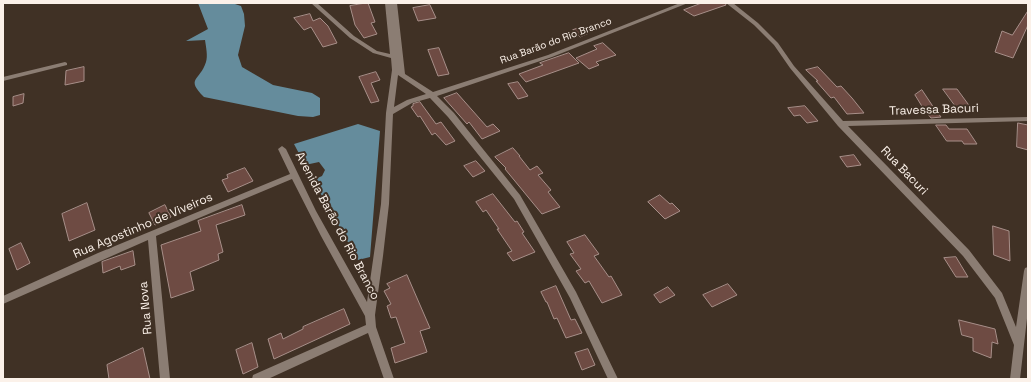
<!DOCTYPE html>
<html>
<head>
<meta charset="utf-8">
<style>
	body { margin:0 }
	#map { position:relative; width:1031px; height:382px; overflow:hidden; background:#403125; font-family:"Space Grotesk",sans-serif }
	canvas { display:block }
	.frame { position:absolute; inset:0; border:4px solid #fbf1e9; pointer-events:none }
</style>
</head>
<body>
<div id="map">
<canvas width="1031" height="382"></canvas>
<div class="frame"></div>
</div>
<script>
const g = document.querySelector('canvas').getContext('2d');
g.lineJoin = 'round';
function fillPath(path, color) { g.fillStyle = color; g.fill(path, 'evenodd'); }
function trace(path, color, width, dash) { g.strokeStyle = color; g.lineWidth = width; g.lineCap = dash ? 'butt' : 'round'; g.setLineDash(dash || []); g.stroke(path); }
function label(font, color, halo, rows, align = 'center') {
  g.font = font + ' "Space Grotesk",sans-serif'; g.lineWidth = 4; g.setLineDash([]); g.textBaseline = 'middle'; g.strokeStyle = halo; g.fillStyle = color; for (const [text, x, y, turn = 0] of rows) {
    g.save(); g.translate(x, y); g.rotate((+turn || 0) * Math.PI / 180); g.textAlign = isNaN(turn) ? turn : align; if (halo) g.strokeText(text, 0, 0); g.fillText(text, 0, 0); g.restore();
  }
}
const water = new Path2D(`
	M198,3h34l9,3 3,8 1,12 -7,29 4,12 31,18 39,8 8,5v17l-7,2 -15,-1 -94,-19c-19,-19 -4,-16 2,-35 2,-6 0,-15 -1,-22l-19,1 22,-12z
	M358,124l22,7 -10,126 -12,3 -45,-80 9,-4 3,-6 -6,-8 -14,3 -11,-21z`);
const building = new Path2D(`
	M368,3l7,19 -4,1 6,11 -13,4 -9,-13 -5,-19z
	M702,3h23l1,2 -32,11 -10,-6z
	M430,5l6,13 -18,3 -5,-13z
	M1028,11v14l-15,33 -18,-6 7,-21 10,4z
	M310,14l3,7 7,-3 8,8 9,17 -14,4 -12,-20 -7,3 -10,-12z
	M582,27l7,6 -9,4 -7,-7z
	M603,43l13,12 -20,7 3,3 -10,4 -13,-11 21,-9 -3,-3z
	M439,48l10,26 -11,2 -10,-26z
	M569,53l10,10 -53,19 -7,-8 24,-9 -3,-2z
	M84,67v14l-19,4 1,-14z
	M818,67l19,20 4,-1 11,12 12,15 -17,1 -13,-17 -3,1 -15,-17h2l-12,-11z
	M376,72l4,8 -9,3 8,18 -8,2 -12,-26z
	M518,82l10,14 -10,3 -10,-15z
	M943,89h14l14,19h-14z
	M922,90l12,18 7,9 -10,1 -8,-10 -8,-13z
	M457,93l30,34 6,-3 7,7 -18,8 -13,-17 -2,2 -23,-26z
	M24,94l-1,9 -10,3v-9z
	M420,102l16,22 5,-2 14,19 -9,4 -11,-12 -3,2 -12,-19 -2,1 -7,-10 2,-1v-2z
	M805,106l13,15 -11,2 -7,-8 -6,1 -6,-8z
	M1018,123l10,2v25l-11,-3z
	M936,125h10l3,4h18l10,15h-13l-2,-3h-15z
	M513,148l7,8h-1l11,14 7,-4 6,7 -5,2 13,15 -3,2 12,15 -18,7 -37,-45 1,-1 -11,-11z
	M854,155l7,10 -14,2 -7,-10z
	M476,161l9,10 -12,6 -9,-11z
	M245,168l8,13 -25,11 -6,-12 6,-2 -1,-3z
	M493,194l22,28 2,-1 7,11 -2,1 13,19 -22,9 -6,-8 5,-2 -15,-22h2l-13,-19 -3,2 -7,-10z
	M660,195l10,9 2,-1 8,8 -15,8 -17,-17z
	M87,203l8,27 -26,11 -7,-27z
	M165,205l6,12 -16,8 -6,-12z
	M242,205l3,10 -29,10 7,27 -5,2 1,6 -29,12 4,18 -23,8 -10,-53 40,-14 -3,-10z
	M993,226l16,5 1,30 -16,-6z
	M585,235l14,19 -5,2 15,21 2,-1 11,19 -20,8 -13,-22 -4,2 -9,-12 5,-2 -11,-15 4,-1 -7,-11z
	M21,243l9,20 -13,7 -8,-21z
	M133,251l2,14 -14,5 -1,-4 -17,7 -1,-11z
	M956,257l12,20h-12l-12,-19z
	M407,275l23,53 -10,3 7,21 -32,11 -4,-15 14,-5 -9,-26 -5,1 -4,-12 4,-2 -7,-13 6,-3 -3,-4z
	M728,284l9,11 -25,12 -9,-12z
	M556,286l15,34 4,-1 7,14 -16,5 -9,-20 -3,1 -7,-17h-1l-5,-10z
	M668,287l7,8 -15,8 -6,-8z
	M344,309l6,15 -76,35 -6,-20 13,-6 2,6 20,-10v-2z
	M959,320l36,9 3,15 -6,-2 -1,16 -18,-7v-13l-11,-3z
	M252,343l6,24 -15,7 -7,-24z
	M143,348l7,31h-41l-2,-14z
	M588,349l7,16 -13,5 -7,-17z`);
const minor = new Path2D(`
	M311,3h6l37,33 23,15 13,3 -5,-51h6l6,53 -6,-53h6l8,71 28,18 115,-37 132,-52h8l-136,54 -115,39 17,17 66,82 56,97 42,87h-10l-38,-81 -56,-99 -66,-82 -18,-19 -18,5 -19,11 -4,90 -6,52 -8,59 1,12 18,52h-10l-16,-46 -100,46h-16l1,-4 113,-50 -1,-9 -44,-80 -29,-57 -136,57 14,143h-10l-12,-139 -145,64v-8l95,-43 192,-79 -12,-25 4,-3 4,3 30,62 51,91 14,-98 5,-91 6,-43 -1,-12 -18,-5 -23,-15zM398,75l28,19 -19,6 -13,7z
	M726,3h7l25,20 20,20 16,23 49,55 185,-4v4l-180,5 121,124 33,43 14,34 8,-56 1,-3 3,-1v43l-8,69h-10l4,-34 -19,-47 -32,-42 -125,-130 -48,-58 -16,-23 -20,-20z
	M65,62l2,1v2l-64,16v-4z`);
const farStreetnames = [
	["Rua Barão do Rio Branco",556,41,-20]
];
const streetNames = [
	["Travessa Bacuri",934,110,-2],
	["Rua Bacuri",904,171,46],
	["Rua Agostinho de Viveiros",143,226,-23],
	["Avenida Barão do Rio Branco",337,226,62],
	["Rua Nova",146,308,-95]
];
fillPath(water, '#658c9c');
fillPath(building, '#6e4b43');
trace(building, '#a78f89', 1);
fillPath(minor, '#8b7d73');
label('10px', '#fbf1e9', '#403125', farStreetnames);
label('12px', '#fbf1e9', '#403125', streetNames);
</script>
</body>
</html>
